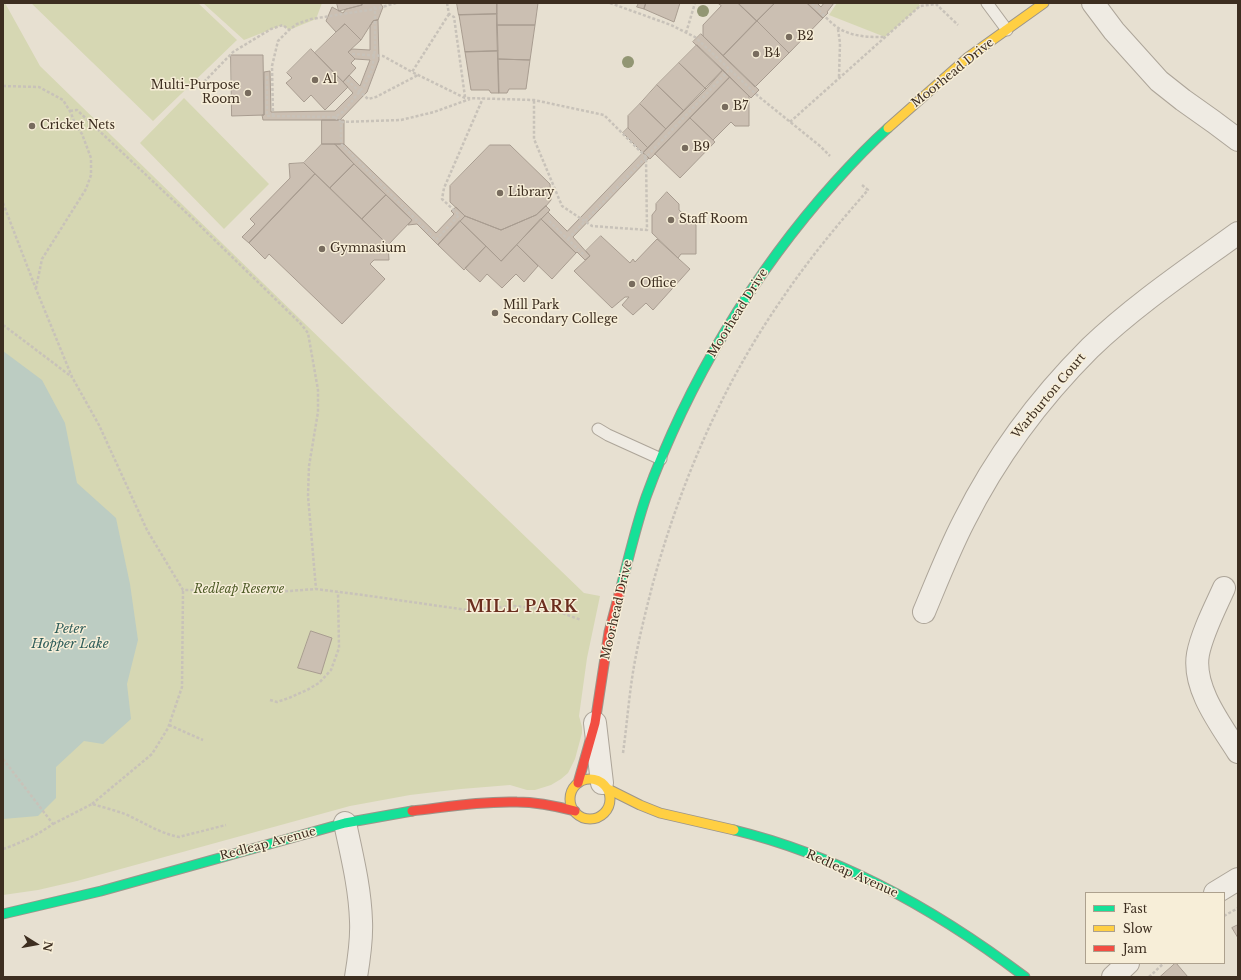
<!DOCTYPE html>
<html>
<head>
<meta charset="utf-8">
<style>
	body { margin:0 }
	#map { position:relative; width:1241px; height:980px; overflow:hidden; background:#e7e0d1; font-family:"Libre Baskerville",serif }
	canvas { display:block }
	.frame { position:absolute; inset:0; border:4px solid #3d2e20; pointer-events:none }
	.legend { position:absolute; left:1085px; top:892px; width:140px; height:72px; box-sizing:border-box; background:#f7eed8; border:1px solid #ada18e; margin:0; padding:5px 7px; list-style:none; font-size:12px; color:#3d2e20 }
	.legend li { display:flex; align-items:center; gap:8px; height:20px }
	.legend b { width:20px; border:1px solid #ada18e }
	.north { position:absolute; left:16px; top:924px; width:40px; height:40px; -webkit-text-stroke:3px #f7eed8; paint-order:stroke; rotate:101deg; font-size:11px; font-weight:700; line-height:16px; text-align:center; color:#3d2e20 }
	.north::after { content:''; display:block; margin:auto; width:14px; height:18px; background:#3d2e20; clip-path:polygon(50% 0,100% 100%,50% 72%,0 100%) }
</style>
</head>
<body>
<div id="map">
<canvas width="1241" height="980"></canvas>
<div class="frame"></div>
<ul class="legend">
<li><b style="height:5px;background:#16e098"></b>Fast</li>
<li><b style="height:5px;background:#ffcf43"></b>Slow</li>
<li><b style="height:5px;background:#f24e42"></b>Jam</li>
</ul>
<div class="north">N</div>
</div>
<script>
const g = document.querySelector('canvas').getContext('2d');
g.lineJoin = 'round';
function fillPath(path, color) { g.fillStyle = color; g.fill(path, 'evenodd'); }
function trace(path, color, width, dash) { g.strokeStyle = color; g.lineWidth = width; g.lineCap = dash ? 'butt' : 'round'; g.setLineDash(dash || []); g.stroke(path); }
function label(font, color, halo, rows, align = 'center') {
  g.font = font + ' "Libre Baskerville",serif'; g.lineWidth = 3; g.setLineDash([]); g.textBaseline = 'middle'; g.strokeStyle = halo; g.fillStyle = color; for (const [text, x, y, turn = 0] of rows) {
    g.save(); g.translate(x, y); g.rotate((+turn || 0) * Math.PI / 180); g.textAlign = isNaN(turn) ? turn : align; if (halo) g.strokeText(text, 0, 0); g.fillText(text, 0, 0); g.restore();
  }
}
const green = new Path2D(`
	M3,3h2l35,63 335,326 209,201 16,3 -13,62 -8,58 3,11v6l-7,26 -7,14 -7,6 -10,6 -16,5h-8l-17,-5 -49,4 -51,6 -60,11 -273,75 -39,9 -35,5z
	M31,3h167l39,37 -84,81z
	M203,3h119l-6,16 -27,11 -7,-5 -38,15z
	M837,3h81l2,3 -35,31 -56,-22z
	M184,98l85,86 -45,45 -84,-86z`);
const water = new Path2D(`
	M3,351l39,29 23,43 12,60 39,35 14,66 8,56 -11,44 4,35 -28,25 -19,-3 -28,26v31l-18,18 -35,3z`);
const building = new Path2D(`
	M337,3h24l1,2 -23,6z
	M361,3h19l3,4 -5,13 -5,1 -12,19 -16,-16 -9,8 -10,-11 6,-14 11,6 3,-4 16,-4z
	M457,3h40v11l-38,1z
	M497,3h41l-3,22h-38z
	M639,3h7l-2,6 -7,-2z
	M646,3h34l-6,19 -30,-13z
	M718,3h20l19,18 -34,35 -20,-20v-11l18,-19z
	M738,3h37l-18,18z
	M775,3h32l16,15 -34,35 -32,-32z
	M807,3h10l4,4 3,-4h10l-7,9 1,1 -5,5z
	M497,14l1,37 -33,1 -6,-37z
	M378,20l1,40 -12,32 -27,28h-77l-1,-5h2v-43l6,-1 1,41 64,-1 18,-18 -10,-11 6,-7 11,11 10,-26 -15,-1 -7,-7 4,-3 18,1v-24l3,-5z
	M757,21l32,32 -34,34 -32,-31z
	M345,24l16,16 -13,12 7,7 -4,4 5,5 -13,14 -28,-29z
	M497,25h38l-5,35 -32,-1z
	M701,34l58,56 -8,8 -58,-56z
	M697,45l26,25 -17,19 -27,-26z
	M311,49l37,38 -23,23 -14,-15 -7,7 -18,-19 6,-5 -5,-5z
	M498,51l1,42h-8l-2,-3h-18l-6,-38z
	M231,55h32l1,60 -32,1z
	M498,59l32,1 -4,29h-17l-2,4h-8z
	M679,63l27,26 -22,22 -27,-26z
	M723,70l7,7 -80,82 -7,-6z
	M730,77l19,19v30h-14l-4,-4 -18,18 -23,-22z
	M657,85l27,26 -18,18 -26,-25z
	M640,104l26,25 -18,19 -20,-20v-12z
	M690,118l25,24 -35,36 -25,-24z
	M322,120h22v24h-22z
	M628,128l20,20 -5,5 -20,-20z
	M322,144h13l19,20 -24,24 -26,-25z
	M335,144h9l92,89 18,-19 -3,-3 5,-4 9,9 -27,29 -21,-21 -9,1 4,-5 -58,-56z
	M490,145h20l40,39 1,16 -5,6 -10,9 -35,15 -36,-14 -15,-14v-16z
	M643,153l6,5 -76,79 17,19 -5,4 -8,-8 -1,1 -35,-34 7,-7 19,19z
	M304,163l11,11 -66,69 -7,-6 13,-13 -5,-5 40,-41 -1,-14z
	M354,164l32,31 -24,24 -32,-31z
	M315,174l73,71 1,15h-15l-4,4 15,15 -43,45 -73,-70 -4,5 -16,-16z
	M667,192l12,12v6l17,15v29h-15l-3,4 -26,-25v-18l4,-5v-6z
	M386,195l26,25 -24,25 -26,-26z
	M546,206l4,4 -49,51 -41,-40 5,-5 36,14 35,-15z
	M541,219l35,34 -24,26 -35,-34z
	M460,221l26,25 -22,24 -26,-25z
	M601,236l29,27 3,-4 2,3 22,-23 33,30 -37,41 -7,-7 -13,12 -11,-10 7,-8h-4l-13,11 -38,-37 16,-15 -4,-5z
	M517,245l21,21 -14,16 -8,-8 -14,14 -15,-14 -7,8 -15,-14 21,-22 15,15z
	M311,631l21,7 -11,36 -23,-6z
	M1238,925v13l-6,-10z
	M1176,963l12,14h-28z`);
const path = new Path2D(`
	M447,3l2,11 5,3 11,80
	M610,3l61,22 24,12 63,59 62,50 10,10
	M812,3c8,8 16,18 25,24 14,10 32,10 47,10
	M449,14l-37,58 53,26 69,2 70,15 42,42 1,73 -55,-4 -30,-20 -28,-67v-39
	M838,29l2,14 -1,34
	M686,33l9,-30
	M352,54l31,2 29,16
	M267,76v40l68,1 9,-6 20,-25 8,-16 3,-21v-40l-2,-6
	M197,79l5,5 31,-32 38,-23 12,-4 6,5
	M347,80l21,19 8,-2 42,-22
	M3,86l36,1 24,13 8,13 4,11 7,10 9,24v17l-5,14 -44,70 -6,29
	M70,111l7,-1 116,109 108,105 7,9 10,57v22l-9,54 -1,30 8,93
	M273,116l-1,-50 6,-25 11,-11 8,-6 14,-5 64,-10 21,-6
	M335,117l6,5v22l95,96 23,-25 -17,-16 2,-11 39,-90
	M341,122l60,-2 33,-8 36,-13
	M790,122l130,-116 16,-2 22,21
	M3,203l33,86 36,88 27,48 48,105 36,60h45l34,3 54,-4 47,6 104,15 47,-4 40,4 27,10
	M549,221l36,35
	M568,239l161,-169
	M3,325l69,52
	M270,700l7,2 12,-4 18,-8 12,-7 12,-13 8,-22 -1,-56
	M169,725l34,15
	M623,753c4,-29 6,-58 11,-87 5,-28 12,-56 19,-83 28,-102 70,-200 131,-287 25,-37 54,-72 84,-106l-6,-5
	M3,759l50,65c-16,11 -32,19 -50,25
	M92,804l60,-50 16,-26 14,-41 1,-97
	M53,824l39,-20c10,3 22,6 33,10 18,8 34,19 54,23l47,-12
	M1224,916l14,-8
	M1149,977l15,-14`);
const lane = new Path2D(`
	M987,3l20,27
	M598,429l10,6 53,24`);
const street = new Path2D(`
	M1093,3l21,28 45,50 24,19 31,22 24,18
	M1224,588c-9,20 -22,45 -26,66 -6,34 23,71 40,98
	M924,612c13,-31 25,-62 40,-91 32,-64 76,-123 126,-173 45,-43 97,-78 148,-115
	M595,723l7,60
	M345,823c7,33 15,65 16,98 1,19 -2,38 -5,56
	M1215,893l23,-14
	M1113,977l15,-14`);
const fast = new Path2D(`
	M621,587c8,-30 15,-61 25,-90 42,-115 108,-225 189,-315 17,-19 34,-37 53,-54
	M734,830c107,26 204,81 291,147
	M3,914l98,-23 244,-68 67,-12`);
const slow = new Path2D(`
	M888,128l79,-70 77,-55
	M570 799a20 20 0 1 1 40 0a20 20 0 1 1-40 0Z
	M608,789l32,16 20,8 74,17`);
const jam = new Path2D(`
	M578,783l17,-60 14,-91 12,-45
	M412,811c35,-4 70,-10 105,-9 19,0 39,4 58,9`);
const trees = [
	[703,11],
	[628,62]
];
const markers = [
	[789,37,4,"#786c5e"],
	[756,54,4,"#786c5e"],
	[315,80,4,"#786c5e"],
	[248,93,4,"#786c5e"],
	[725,107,4,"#786c5e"],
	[32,126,4,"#786c5e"],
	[685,148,4,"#786c5e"],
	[500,193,4,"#786c5e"],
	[671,220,4,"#786c5e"],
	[322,249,4,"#786c5e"],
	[632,284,4,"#786c5e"],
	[495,313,4,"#786c5e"]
];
const poiNames = [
	["B2",797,37],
	["B4",764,54],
	["A1",323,80],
	["Multi-Purpose",240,86,"right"],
	["Room",240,100,"right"],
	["B7",733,107],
	["Cricket Nets",40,126],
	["B9",693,148],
	["Library",508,193],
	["Staff Room",679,220],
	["Gymnasium",330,249],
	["Office",640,284],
	["Mill Park",503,306],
	["Secondary College",503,320]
];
const streetNames = [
	["Moorhead Drive",953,73,-39],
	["Moorhead Drive",738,313,-58],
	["Warburton Court",1049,396,-50],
	["Moorhead Drive",617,610,-77],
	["Redleap Avenue",268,844,-15],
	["Redleap Avenue",852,874,24]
];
const parkNames = [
	["Redleap Reserve",239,590]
];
const waterNames = [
	["Peter",70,629],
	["Hopper Lake",70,644]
];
const districtNames = [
	["MILL PARK",522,607]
];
fillPath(green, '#d6d7b3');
fillPath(water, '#bcccc2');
fillPath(building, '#cbbfb2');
trace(building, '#a89c90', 1);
trace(lane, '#ada599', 13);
trace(street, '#ada599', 24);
trace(fast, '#9c958a', 11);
trace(slow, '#9c958a', 11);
trace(jam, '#9c958a', 11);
trace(path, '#c8c2b9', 2.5, [3, 2]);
trace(lane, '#efebe3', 11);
trace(street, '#efebe3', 22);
trace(fast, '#16e098', 9);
trace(slow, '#ffcf43', 9);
trace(jam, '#f24e42', 9);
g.fillStyle = '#929673';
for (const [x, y] of trees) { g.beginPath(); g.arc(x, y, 6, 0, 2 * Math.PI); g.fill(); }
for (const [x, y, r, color] of markers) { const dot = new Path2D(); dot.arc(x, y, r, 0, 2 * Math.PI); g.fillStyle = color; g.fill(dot); trace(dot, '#f7eed8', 1.5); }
label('12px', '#3d2e20', '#f7eed8', poiNames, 'left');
label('12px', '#3d2e20', '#f7eed8', streetNames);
label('italic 12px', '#4d5a26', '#f7eed8', parkNames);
label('italic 13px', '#2f5d5a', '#f7eed8', waterNames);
g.letterSpacing = '1px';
label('bold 16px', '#6b2e1e', '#f7eed8', districtNames);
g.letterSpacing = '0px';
</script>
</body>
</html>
